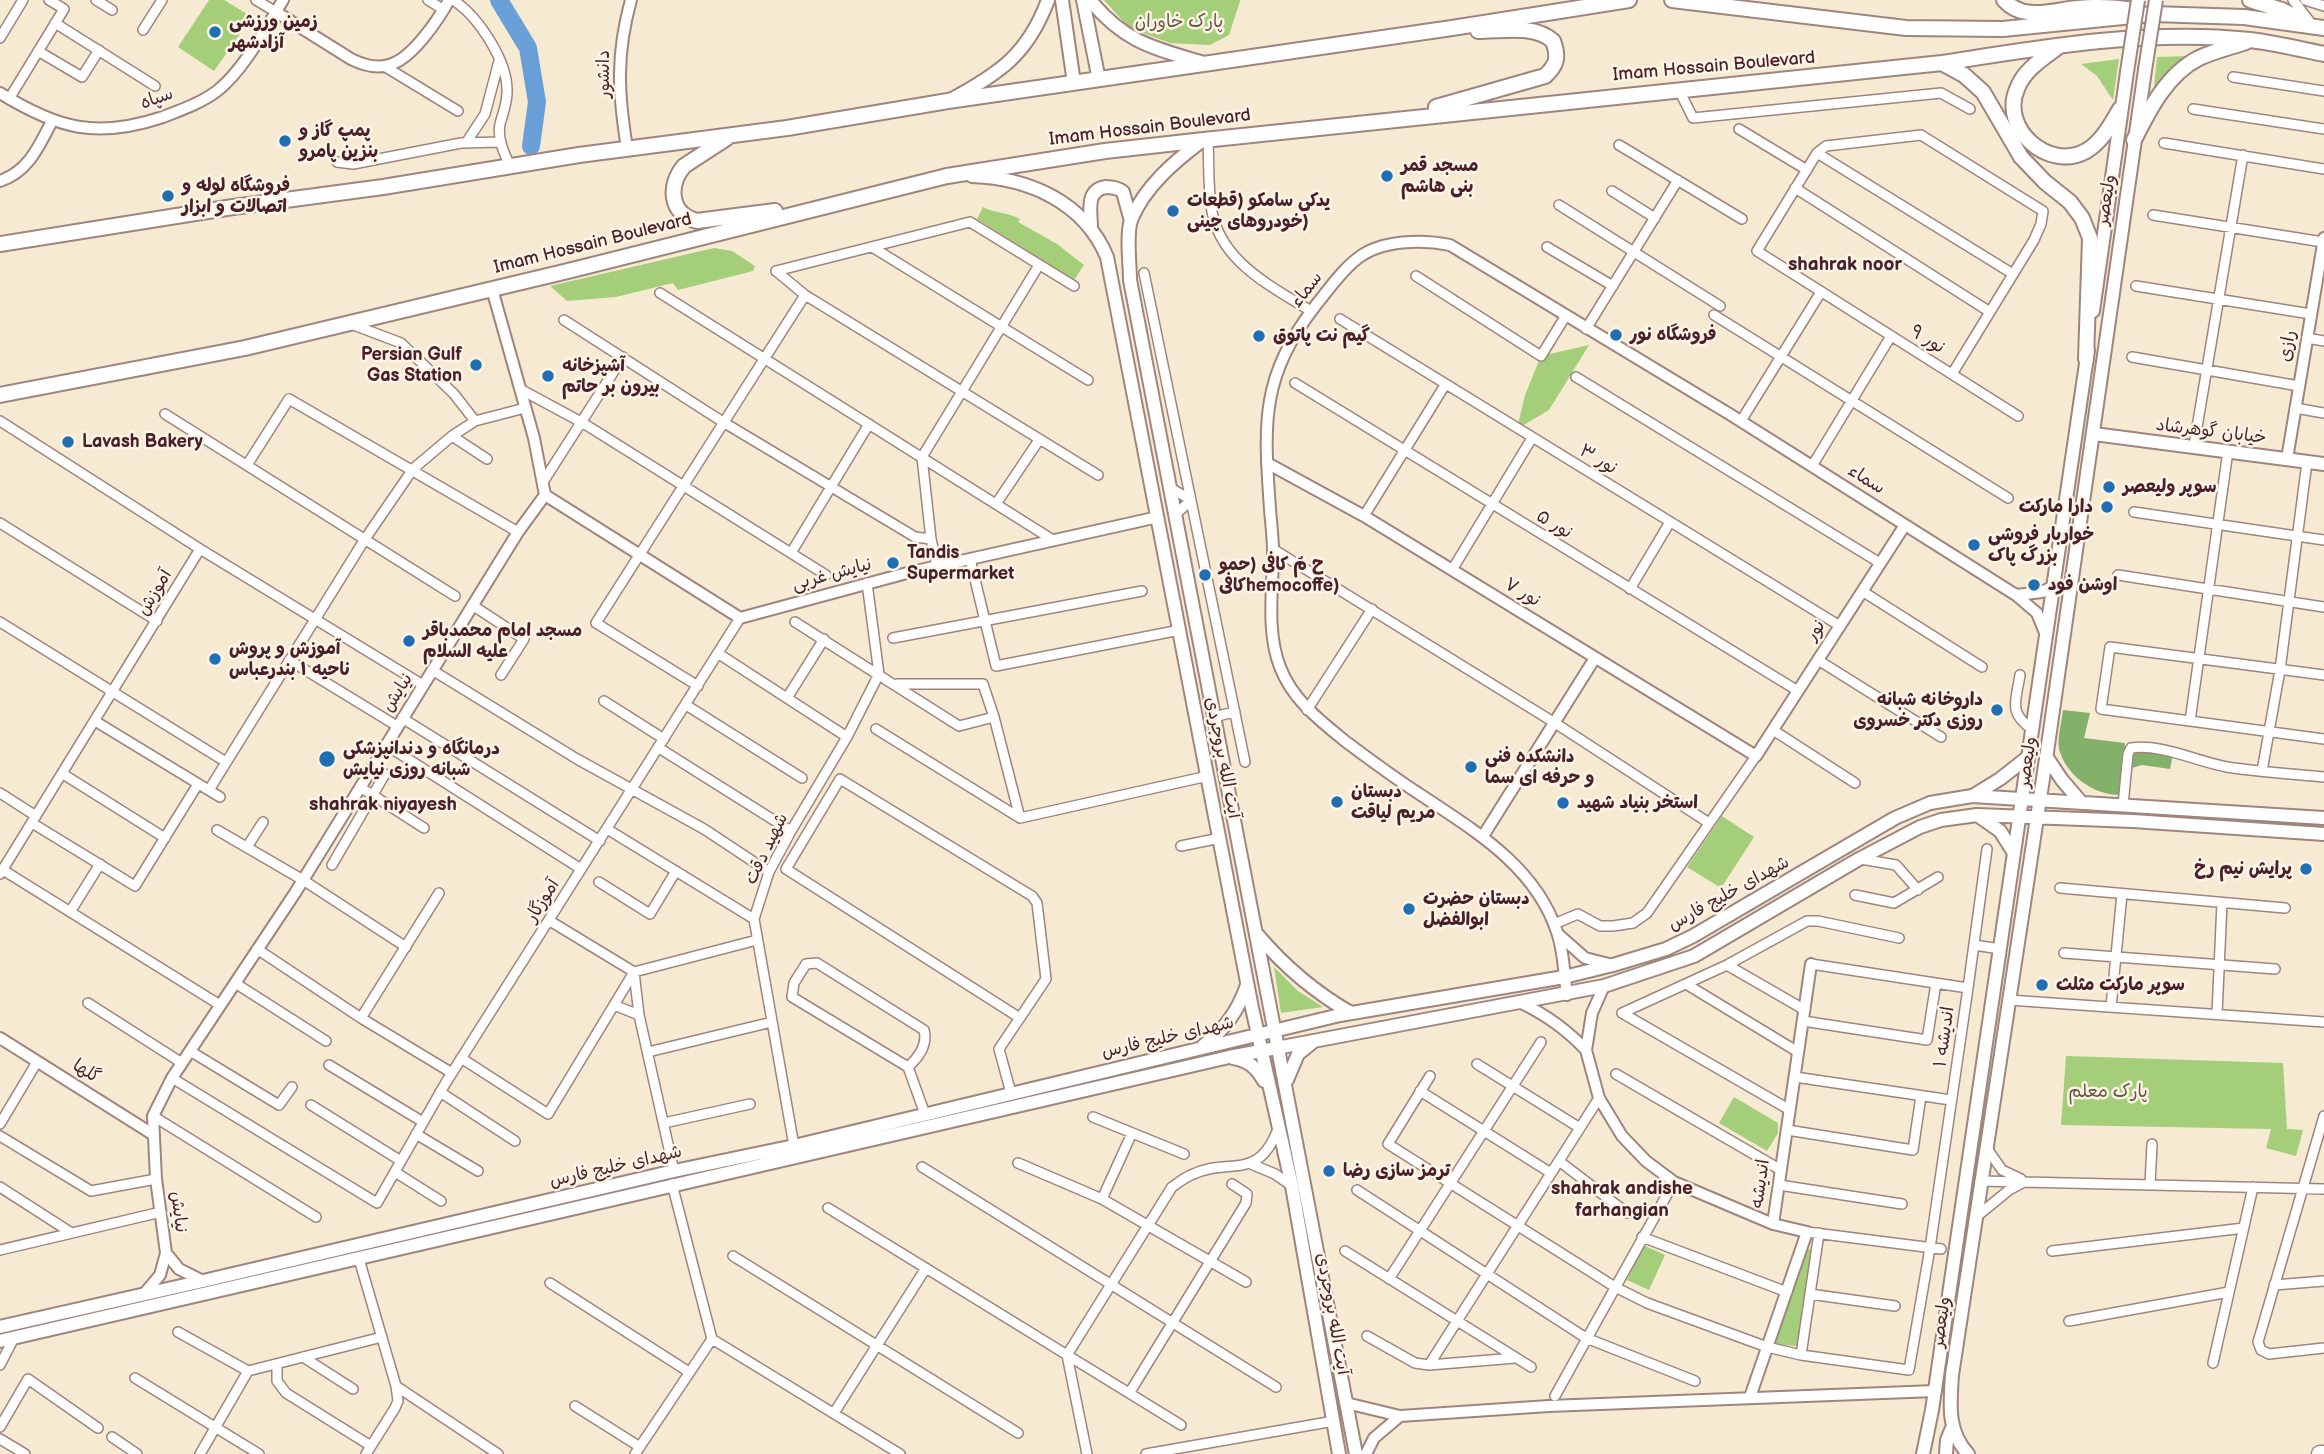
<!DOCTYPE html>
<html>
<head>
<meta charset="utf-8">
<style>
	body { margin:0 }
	canvas { display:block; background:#f6ead2 }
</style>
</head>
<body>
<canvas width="2324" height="1454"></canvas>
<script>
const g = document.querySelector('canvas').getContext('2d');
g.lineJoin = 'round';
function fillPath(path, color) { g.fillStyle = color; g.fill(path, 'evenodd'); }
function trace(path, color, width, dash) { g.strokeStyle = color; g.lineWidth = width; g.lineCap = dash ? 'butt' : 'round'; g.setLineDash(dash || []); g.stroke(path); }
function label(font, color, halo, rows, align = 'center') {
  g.font = font + ' "Balsamiq Sans","Playpen Sans Arabic",sans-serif'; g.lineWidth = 5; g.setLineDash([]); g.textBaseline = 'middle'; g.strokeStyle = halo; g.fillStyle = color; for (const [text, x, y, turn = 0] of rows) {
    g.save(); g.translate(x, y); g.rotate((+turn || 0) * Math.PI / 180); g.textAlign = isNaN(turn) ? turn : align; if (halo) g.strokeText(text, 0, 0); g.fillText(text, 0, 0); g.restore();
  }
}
const green = new Path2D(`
	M209,0h15l28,17 -38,54 -36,-24z
	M1104,0h136v1l-11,34 -19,10 -40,-2 -41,-15z
	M2191,56l-24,17 -13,15 3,-31z
	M2119,59l-6,41 -16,-24 -16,-12z
	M983,207c13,7 25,5 37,12l-2,3 39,22 27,21 -10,15 -97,-61z
	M714,248l18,3 23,15 -2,5 -75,19 -5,-7 -57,14 -49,4 -17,-15z
	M1589,345l-40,65 -32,19 8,-34 16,-39z
	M1722,816l32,21 -33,51 -34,-21z
	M1274,967l24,24 25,16 -42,6z
	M2066,1056l217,7 4,66 16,1 -7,26 -30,-8 5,-19 -210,-4z
	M1734,1097l44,26v10l-11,18 -48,-28z
	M1643,1245l22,10 -16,35 -22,-10z
	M1807,1249l7,1 -17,96 -26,-2z`);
const forest = new Path2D(`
	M2063,710l27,3 -6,25 41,5 -3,52c-27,1 -56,-19 -63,-46 -2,-12 3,-28 4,-39z
	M2134,749l39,5 -3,15 -28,-4 -10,3z`);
const river = new Path2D(`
	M499,0l29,48 9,54 -6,44`);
const minor = new Path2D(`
	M96,0l16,10
	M256,0l20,12
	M428,0l16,10
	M453,0c25,16 55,61 54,92 0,12 -4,21 -7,32 -3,14 4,29 10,42
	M2293,0l17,22
	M2305,0l19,6
	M55,23l100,63
	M143,30l19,-30
	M0,38l23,-38
	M38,51l44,26 17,-27
	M384,66l74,45
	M2233,77l91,14
	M1679,90l14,28 248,-25 29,16
	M9,99l55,-90 -15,-9
	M2193,109l131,20
	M1739,129l68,41
	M1208,139c1,22 0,44 3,66 6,55 58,80 100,106
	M466,143l19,-29 14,-53
	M2164,143l160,26
	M1619,145l123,74
	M1817,153l196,121
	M337,162l16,2 108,-21 40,-1
	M1795,188l195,124
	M1612,191l43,27
	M1559,205l161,101
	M2153,215l170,27
	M872,247l216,133
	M1547,247l66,39
	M776,271l29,24 293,180
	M776,271l194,-49 104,64
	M1144,273l101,489
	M1416,276l125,80 24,-39
	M2136,286l175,28
	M660,293l393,247
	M1714,315l294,183
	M1340,319l500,307
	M564,320l159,102 192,115 16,2
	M351,324l50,19 53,51 21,27
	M1586,329l92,-149
	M2307,338l17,3
	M2132,357l167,29
	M1952,374l82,-134 7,-16 2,-13 -122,-76 -95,11 -9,7 -60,98c87,55 174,110 261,165
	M1576,377l304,186
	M1295,383l503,308
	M520,389l63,34 243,152
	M2295,408l29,5
	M165,414l290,182
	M0,421l200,128 223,136
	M1741,421l80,-129
	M452,436l35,23
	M2195,439l48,-284
	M247,465l42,-66 229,133
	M1812,466l79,-130
	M543,482l80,-125
	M1169,487l22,13 -16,15
	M996,504l43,-64
	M2134,512l190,28
	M1364,516l81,-131
	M0,523l157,98
	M1273,549l282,174 154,100
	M791,553l78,-129
	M970,559l26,107 184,-36
	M937,566l-6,-27 -9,-82 117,-192
	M1452,570l80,-132
	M2118,575l206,32
	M1630,589l40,-67
	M1862,591l120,76
	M472,605l52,34 -23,36
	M0,622l226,140
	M795,622l164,104 35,-9 26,101
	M893,638l249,-47
	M719,654l128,83
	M289,660l108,66
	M1818,660l123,77
	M432,670l145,89 127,70 65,43
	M2020,675c-4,26 -12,38 12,54
	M2324,675l-214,-28 -9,62 223,30
	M897,684h86l11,33
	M698,686l-102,-63 209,-328
	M787,698l37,-59
	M604,701l60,38
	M686,705l116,73
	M1307,710l65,-101
	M1213,717l22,-5
	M402,718l198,123
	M95,721l125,76
	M2190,721l38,-270
	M876,729l144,89 188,-42
	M1773,730l82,53
	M386,745l195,124
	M659,748l132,83
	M2262,771l18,-101 27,-208
	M63,774l102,64
	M360,787l64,41
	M209,790l156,-251 48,-70 39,-33 23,-15 50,-13
	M0,793l36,23
	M2123,805l5,-51 3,-6c29,-5 67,14 96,19 32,5 65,7 97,10
	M32,823l103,63 63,-102
	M607,829l147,90
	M217,830l86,50 103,67
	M1181,846l39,-8
	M247,847l16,-25
	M1861,859l35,6 22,25
	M332,865l53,-91
	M3,870l217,135
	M0,874l200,-325
	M599,882l51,32 26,-43
	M2060,888l225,20
	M1855,895l39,8 44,-26
	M70,912l30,-48
	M550,921l84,51 123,-32
	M1554,924l24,-10 22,12h13l20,-3 14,-10 109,-157
	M1974,945l26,4
	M257,949l104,69 91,55
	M2064,953l211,16
	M1727,965l78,45
	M634,972l5,43 35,156
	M235,983l91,58
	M1686,984l112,68
	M1968,988l19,-139
	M2009,1000l315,22
	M88,1003l94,60
	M614,1005l25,10
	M2111,1007l11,-113
	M1622,1013l105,-48 80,-44h11l81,17
	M1622,1013l168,97
	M2217,1014l5,-111
	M361,1018l78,-125
	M1803,1021l124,19 9,-57
	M190,1051l89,54 13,-18
	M648,1052l124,-30
	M461,1058l87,56 86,-142
	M1477,1064l103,64
	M329,1065l94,57
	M908,1067c10,-9 20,-22 16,-37l-107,-67 -11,1 -12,19 -2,14 116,70 17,47
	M1616,1074l165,96
	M1430,1076l-42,68 227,143 32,16 120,44 34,8 108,15 21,-122 38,-260 -157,-24
	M1795,1077l156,23
	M172,1078l205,125 68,-119 295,-466
	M1420,1091l131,82
	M440,1092l75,49
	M1011,1093l-12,-44 47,-70 -9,-76 -5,-7 -192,-117 -54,90 234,149
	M311,1105l90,56
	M153,1116l163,101
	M2324,1116l-66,226 3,8 8,4 55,-6
	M1093,1117l91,37
	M664,1123l86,-19
	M0,1124l37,-62
	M1787,1130l126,20 8,-54
	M416,1134l62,37
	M0,1136l91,55 65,-12
	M794,1146l-40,-227 15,-47 22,-41 56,-94 32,-63 -12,-91
	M1986,1147l16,23 19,9
	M1559,1161l68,52
	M1018,1163l84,36 144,83
	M1251,1164l24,10 17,12
	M922,1167l354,220
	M395,1172l46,29
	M1980,1181l344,8
	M1779,1185l123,19
	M2150,1185l2,-41
	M0,1187l70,45
	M1357,1190l229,148 109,43
	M1102,1199l30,-66
	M828,1208l353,217
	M1976,1217l33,-27 15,-8
	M1807,1232l134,17
	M1642,1237l145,55
	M0,1250l161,-38
	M1345,1251l186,116
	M2052,1251l192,-23
	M733,1256l285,177
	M359,1259l37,127 2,15 -3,7 -29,46
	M1389,1279l152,-237
	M550,1283l139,89
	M2274,1285l50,-4
	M1810,1294l85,12
	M2069,1321l160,-29
	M178,1332l70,39
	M1367,1336l48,27 14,2 86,-7
	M712,1339l188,115
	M1801,1355l18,-122
	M303,1357l50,32
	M2213,1363l40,-176
	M277,1364v17l9,12 85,53
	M0,1365l14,-27
	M1429,1365l170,-267
	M135,1378l124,76
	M396,1386l102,68
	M1130,1392l116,-189 1,-9 -15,-10
	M1555,1396l119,-214
	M575,1406l65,41
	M834,1413l92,-145
	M0,1427l28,-48 70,49
	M112,1437l25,17
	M0,1439l25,15
	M200,1454l48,-83 134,-34
	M635,1454l77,-115 -40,-155
	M1087,1454l-20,-99 105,-168c6,-4 12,-9 19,-12 39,-19 66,8 87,-46
	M1146,1454l188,-33`);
const tertiary = new Path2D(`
	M276,12l75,47c12,6 25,10 38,6 23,-6 49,-45 60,-65
	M0,93c58,36 97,46 163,24 18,-7 38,-14 54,-26 26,-20 49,-63 66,-91
	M627,148c-9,-55 -11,-94 4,-148
	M0,181c29,-10 39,-35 52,-60
	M2287,459l37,-221
	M1267,463l97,53 392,240 149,-231
	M545,495l195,123 167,-45 251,-56
	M2016,595l26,-3 12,-6
	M1483,836l112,-178
	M1559,935l26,23 28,7
	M1604,986l-12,27 -6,37 13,48 23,38 24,25 28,21 99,42 34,8 -57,165
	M1567,995c-3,-21 -3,-43 -10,-63 -22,-67 -84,-102 -139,-139 -25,-16 -49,-34 -73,-52 -26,-21 -53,-42 -65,-74 -14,-36 -7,-78 -7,-116 0,-14 -2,-28 -3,-42 -6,-86 -10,-132 46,-204 13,-16 26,-35 42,-47 23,-18 65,-19 92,-13l281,170 285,180 21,18 9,22
	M1521,1003c26,12 45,26 65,47
	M0,1038l154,97
	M1773,1224l38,-260
	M166,1253l13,16 24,12
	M144,1294l16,-19 6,-22 -10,-74 -3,-63 19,-38 123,-185 223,-361 27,-37 -11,-57 -42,-149
	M1346,1403l54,13 149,-10 386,-15
	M1366,1454l8,-16 26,-22`);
const secondary = new Path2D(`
	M1062,0l12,83
	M1083,0l16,80
	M1090,0c35,43 64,48 114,63
	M952,99c48,-26 76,-45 96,-99
	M1203,140c-28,21 -58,46 -72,80 -5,15 -1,44 -1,60l226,1174
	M972,176c57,2 112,26 135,81l145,751 40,178 47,268
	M1091,228c0,-16 -6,-38 15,-41 7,0 12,1 17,5l8,29
	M2093,311l34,-239
	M2094,434l230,30
	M2046,756l16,24 19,22
	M1974,795l26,-16 28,-22
	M1980,817l20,14 14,22
	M1256,933c27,32 58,59 95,80
	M1203,1046c22,-17 35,-35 44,-61
	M1233,1058c16,3 23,9 31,23
	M1287,1080l11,-26 16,-13
	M0,1327l203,-46 471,-110 120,-25 546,-131 224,-38 49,-12 53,-16 27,-13 202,-118 35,-15 42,-7 352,22
	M0,1341l1229,-284 375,-71 90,-30 165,-97 61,-32 21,-7 36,-5 156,6 191,13
	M1923,1454l9,-44 156,-1060
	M1946,1454l1,-14 5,-12
	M1968,1454c-21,-23 -18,-49 -16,-79 30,-206 63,-411 94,-616 34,-230 64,-460 99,-689`);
const primary = new Path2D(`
	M1672,0l234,28 97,1 150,-15 91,3 80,11
	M2004,0c20,22 49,10 74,8 19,-2 37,-1 56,2
	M2250,0l32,10 21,11
	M2058,47c-16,12 -34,23 -41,42 -17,39 31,83 69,62 16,-9 25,-27 34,-42
	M1942,63l22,12 19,17 38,65 24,25 25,20 12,16 8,20 -4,121
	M1436,107l109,-31c12,-11 14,-19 8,-35 -19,-17 -50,-10 -75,-10
	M727,138l-43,28c-16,19 -15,48 13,55l78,-10
	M2134,140c15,-30 33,-66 65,-82 15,-7 32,-11 47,-16
	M0,244l233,-37 150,-20 196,-32 208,-27 161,-27 504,-73 177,-28
	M0,395l245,-47 323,-77 379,-95 158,-25 99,-11 738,-77c101,-16 206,-34 308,-23 25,3 50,9 74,14`);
const trunk = new Path2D(`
	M2320,1454h4`);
const secondaryBridge = new Path2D(`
	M2145,70l11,-70
	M2127,72l11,-72`);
const markers = [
	[215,32,7,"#1f6fb2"],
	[285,141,7,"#1f6fb2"],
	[1387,176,7,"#1f6fb2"],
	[168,196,7,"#1f6fb2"],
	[1173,211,7,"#1f6fb2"],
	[1616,335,7,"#1f6fb2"],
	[1259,336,7,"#1f6fb2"],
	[476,365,7,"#1f6fb2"],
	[548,376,7,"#1f6fb2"],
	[68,442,7,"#1f6fb2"],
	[2109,487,7,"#1f6fb2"],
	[2107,507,7,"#1f6fb2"],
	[1974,545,7,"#1f6fb2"],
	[893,563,7,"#1f6fb2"],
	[1205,575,7,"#1f6fb2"],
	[2034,585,7,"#1f6fb2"],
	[409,641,7,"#1f6fb2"],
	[215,659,7,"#1f6fb2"],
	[1997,710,7,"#1f6fb2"],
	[327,759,9,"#1f6fb2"],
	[1471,767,7,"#1f6fb2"],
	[1337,802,7,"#1f6fb2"],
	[1563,803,7,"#1f6fb2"],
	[2306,869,7,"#1f6fb2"],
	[1409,909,7,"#1f6fb2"],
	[2042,985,7,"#1f6fb2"],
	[1329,1171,7,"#1f6fb2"]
];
const poiNames = [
	["زمین ورزشی",229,22],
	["آزادشهر",229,43],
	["پمپ گاز و",299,131],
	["بنزین پامرو",299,152],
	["مسجد قمر",1401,166],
	["بنی هاشم",1401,187],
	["فروشگاه لوله و",182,186],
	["اتصالات و ابزار",182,207],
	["یدکی سامکو (قطعات",1187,201],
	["خودروهای چینی)",1187,222],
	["فروشگاه نور",1630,335],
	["گیم نت پاتوق",1273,336],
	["Persian Gulf",462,355,"right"],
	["Gas Station",462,376,"right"],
	["آشپزخانه",562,366],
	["بیرون بر حاتم",562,387],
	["Lavash Bakery",82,442],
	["سوپر ولیعصر",2123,487],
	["دارا مارکت",2093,507,"right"],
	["خواربار فروشی",1988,535],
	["بزرگ پاک",1988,556],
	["Tandis",907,553],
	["Supermarket",907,574],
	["حِ مُ کافی (حمو",1219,565],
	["کافیhemocoffe)",1219,586],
	["اوشن فود",2048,585],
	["مسجد امام محمدباقر",423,631],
	["علیه السلام",423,652],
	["آموزش و پروش",229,649],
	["ناحیه ۱ بندرعباس",229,670],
	["داروخانه شبانه",1983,700,"right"],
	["روزی دکتر خسروی",1983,721,"right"],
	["درمانگاه و دندانپزشکی",343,749],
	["شبانه روزی نیایش",343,770],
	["دانشکده فنی",1485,757],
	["و حرفه ای سما",1485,778],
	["دبستان",1351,792],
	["مریم لیاقت",1351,813],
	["استخر بنیاد شهید",1577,803],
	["پرایش نیم رخ",2292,869,"right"],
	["دبستان حضرت",1423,899],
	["ابوالفضل",1423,920],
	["سوپر مارکت مثلث",2056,985],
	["ترمز سازی رضا",1343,1171]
];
const parkNames = [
	["پارک خاوران",1179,22],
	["پارک معلم",2108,1092]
];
const streetNames = [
	["Imam Hossain Boulevard",1714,67,-5],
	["دانشور",604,74,-90],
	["سپاه",157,99,-19],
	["Imam Hossain Boulevard",1150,128,-7],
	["ولیعصر",2107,200,-81],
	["Imam Hossain Boulevard",593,244,-14],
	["سماء",1307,290,-52],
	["نور ۹",1927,340,32],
	["رازی",2288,346,-80],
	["خیابان گوهرشاد",2211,432,7],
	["نور ۳",1598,460,31],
	["سماء",1866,480,32],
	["نور ۵",1554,525,31],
	["نیایش غربی",832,575,-15],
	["آموزش",155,593,-59],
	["نور ۷",1522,593,31],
	["نور",1816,631,-57],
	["نیایش",398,693,-58],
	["آیت الله بروجردی",1222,758,79],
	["ولیعصر",2028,762,-82],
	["شهید دقت",767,849,-64],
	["شهدای خلیج فارس",1729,894,-29],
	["آموزگار",543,901,-58],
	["اندیشه ۱",1945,1037,-82],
	["شهدای خلیج فارس",1168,1038,-13],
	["گلها",86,1072,32],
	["شهدای خلیج فارس",616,1167,-13],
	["اندیشه",1761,1184,-82],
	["نیایش",178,1212,83],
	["آیت الله بروجردی",1332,1314,80],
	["ولیعصر",1942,1322,-82]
];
const neighbourhoodNames = [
	["shahrak noor",1845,265],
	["shahrak niyayesh",383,805],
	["shahrak andishe",1622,1189],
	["farhangian",1622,1211]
];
fillPath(green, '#a4ce7a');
fillPath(forest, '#83b16a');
trace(river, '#69a0d7', 18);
trace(minor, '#a0847e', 12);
trace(tertiary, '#a0847e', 14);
trace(secondary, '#a0847e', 16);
trace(primary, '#a0847e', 18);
trace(trunk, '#a0847e', 19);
trace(minor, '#fff', 9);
trace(tertiary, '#fff', 10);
trace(secondary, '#fff', 12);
trace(primary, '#fff', 14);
trace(trunk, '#fff', 16);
trace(secondaryBridge, '#a0847e', 16, []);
trace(secondaryBridge, '#fff', 12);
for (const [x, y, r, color] of markers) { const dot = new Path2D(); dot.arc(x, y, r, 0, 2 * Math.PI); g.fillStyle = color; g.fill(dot); trace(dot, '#fcf5e5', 2.5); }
label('bold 18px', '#4a1f2b', '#fcf5e5', poiNames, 'left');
label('18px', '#655443', '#fcf5e5', parkNames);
label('18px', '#4a1f2b', '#fcf5e5', streetNames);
label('bold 19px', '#4a1f2b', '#fcf5e5', neighbourhoodNames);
</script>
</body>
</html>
